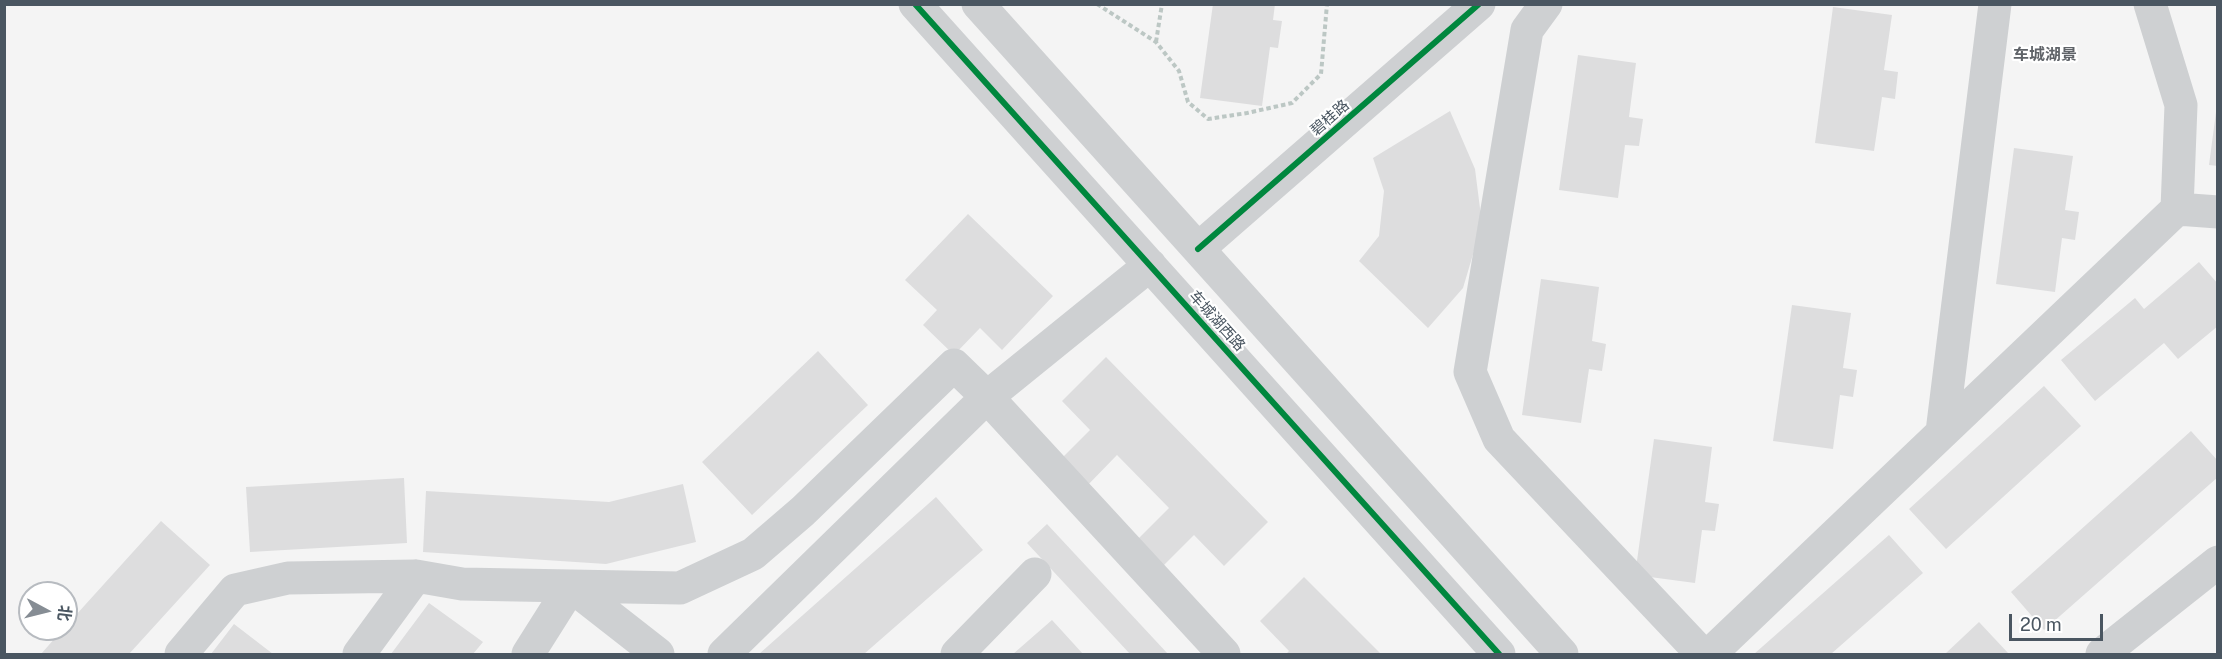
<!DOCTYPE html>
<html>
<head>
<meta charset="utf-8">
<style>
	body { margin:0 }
	#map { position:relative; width:2222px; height:659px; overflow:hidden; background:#f4f4f4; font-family:"Public Sans","Noto Sans SC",sans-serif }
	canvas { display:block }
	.frame { position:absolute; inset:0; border:6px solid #4a5661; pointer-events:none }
	.north { position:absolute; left:18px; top:581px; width:60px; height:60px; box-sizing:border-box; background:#fff; border:2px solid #b7bbc0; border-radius:50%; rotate:97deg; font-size:16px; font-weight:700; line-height:24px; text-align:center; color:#4a5661 }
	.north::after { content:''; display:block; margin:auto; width:21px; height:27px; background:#868d94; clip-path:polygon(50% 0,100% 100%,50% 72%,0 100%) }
	.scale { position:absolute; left:2009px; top:614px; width:94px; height:27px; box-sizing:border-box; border:3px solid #4a5661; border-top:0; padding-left:8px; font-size:18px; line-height:21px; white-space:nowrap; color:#4a5661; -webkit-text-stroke:4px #fff; paint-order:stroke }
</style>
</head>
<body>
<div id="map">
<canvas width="2222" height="659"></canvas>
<div class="frame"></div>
<div class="north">北</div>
<div class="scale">20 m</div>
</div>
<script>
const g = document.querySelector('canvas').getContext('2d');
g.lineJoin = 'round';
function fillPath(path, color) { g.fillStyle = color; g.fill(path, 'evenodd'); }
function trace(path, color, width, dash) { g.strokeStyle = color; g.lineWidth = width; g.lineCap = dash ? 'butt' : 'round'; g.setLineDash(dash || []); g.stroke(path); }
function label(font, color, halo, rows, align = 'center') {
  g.font = font + ' "Public Sans","Noto Sans SC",sans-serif'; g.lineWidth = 4.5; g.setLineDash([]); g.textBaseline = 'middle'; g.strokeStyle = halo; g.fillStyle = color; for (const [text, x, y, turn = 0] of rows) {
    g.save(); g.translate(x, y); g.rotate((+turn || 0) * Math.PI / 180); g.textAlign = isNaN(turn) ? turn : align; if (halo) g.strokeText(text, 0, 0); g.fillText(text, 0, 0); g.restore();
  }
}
const building = new Path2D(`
	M1213,4h62l-2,16 9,1 -4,27 -8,-1 -8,59 -62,-8z
	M1833,7l59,8 -8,55 14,2 -3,27 -13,-2 -8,54 -59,-8z
	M1578,55l58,8 -7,54 14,2 -4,27 -14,-1 -7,53 -59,-8z
	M1450,111l25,58 7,55 -19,64 -35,40 -69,-67 20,-25 5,-45 -11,-33z
	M2216,112h2v54l-9,-1z
	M2014,148l59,8 -8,54 14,2 -4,28 -13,-2 -7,54 -59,-8z
	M968,214l85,82 -51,54 -22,-22 -26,27 -31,-30 14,-15 -32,-30z
	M2199,262l19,22v42l-40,33 -14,-16 -69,58 -34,-41 74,-62 9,11z
	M1541,279l58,8 -7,54 14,3 -4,27 -13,-2 -8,54 -59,-8z
	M1792,305l59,8 -8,55 14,2 -4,27 -13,-2 -7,54 -60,-8z
	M818,351l50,54 -116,110 -50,-53z
	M1106,357l162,165 -44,44 -30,-31 -36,36 -26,-26 37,-37 -52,-53 -33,34 -27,-26 33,-33 -28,-29z
	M2044,386l37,40 -135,123 -37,-40z
	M2191,431l27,30v16l-174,153 -33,-38z
	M1654,439l58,8 -7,55 14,2 -4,27 -13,-1 -7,53 -60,-8z
	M404,478l3,65 -157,9 -4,-65z
	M683,484l13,58 -90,22 -183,-12 3,-61 183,11z
	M936,497l47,53 -119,104h-105z
	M161,521l49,44 -81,89h-88l22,-25h3v-3z
	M1047,524l121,130h-38l-103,-111z
	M1889,535l34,38 -92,81h-77z
	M1304,577l77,77h-95l3,-3 -29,-30z
	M429,603l54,39 -10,12h-82z
	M1052,620l31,34h-70z
	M1979,622l30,32h-64z
	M234,624l39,30h-62z`);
const path = new Path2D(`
	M1097,4l59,38 23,29 9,31 20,17 39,-6 45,-10 29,-29 6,-70
	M1156,42l6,-38`);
const minor = new Path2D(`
	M915,4l584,650
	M978,4l584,650
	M1546,4l-19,26 -57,342 29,67 203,215
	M2150,4l31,101 -4,104
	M1198,249l281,-245
	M1942,432l53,-428
	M181,654l54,-64 53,-12 128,-2 46,8 218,4 73,-34 50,-43 151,-146 33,32 237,257
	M359,654l57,-78
	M528,654l43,-68 87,68
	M724,654l263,-257 163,-132
	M957,654l78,-80
	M1710,654l467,-445 41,3
	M2102,654l116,-92`);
const cycleway = new Path2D(`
	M915,4l584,650
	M1198,249l281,-245`);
const streetNames = [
	["碧桂路",1330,118,-41],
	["车城湖西路",1217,321,48]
];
const neighbourhoodNames = [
	["车城湖景",2045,55]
];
fillPath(building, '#ddddde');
trace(path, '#bcc7c4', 4, [4.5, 3]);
trace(minor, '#ced0d2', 33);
trace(cycleway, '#00873e', 6);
label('15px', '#4a5661', '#fff', streetNames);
label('bold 16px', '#5f6368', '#fff', neighbourhoodNames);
</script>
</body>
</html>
